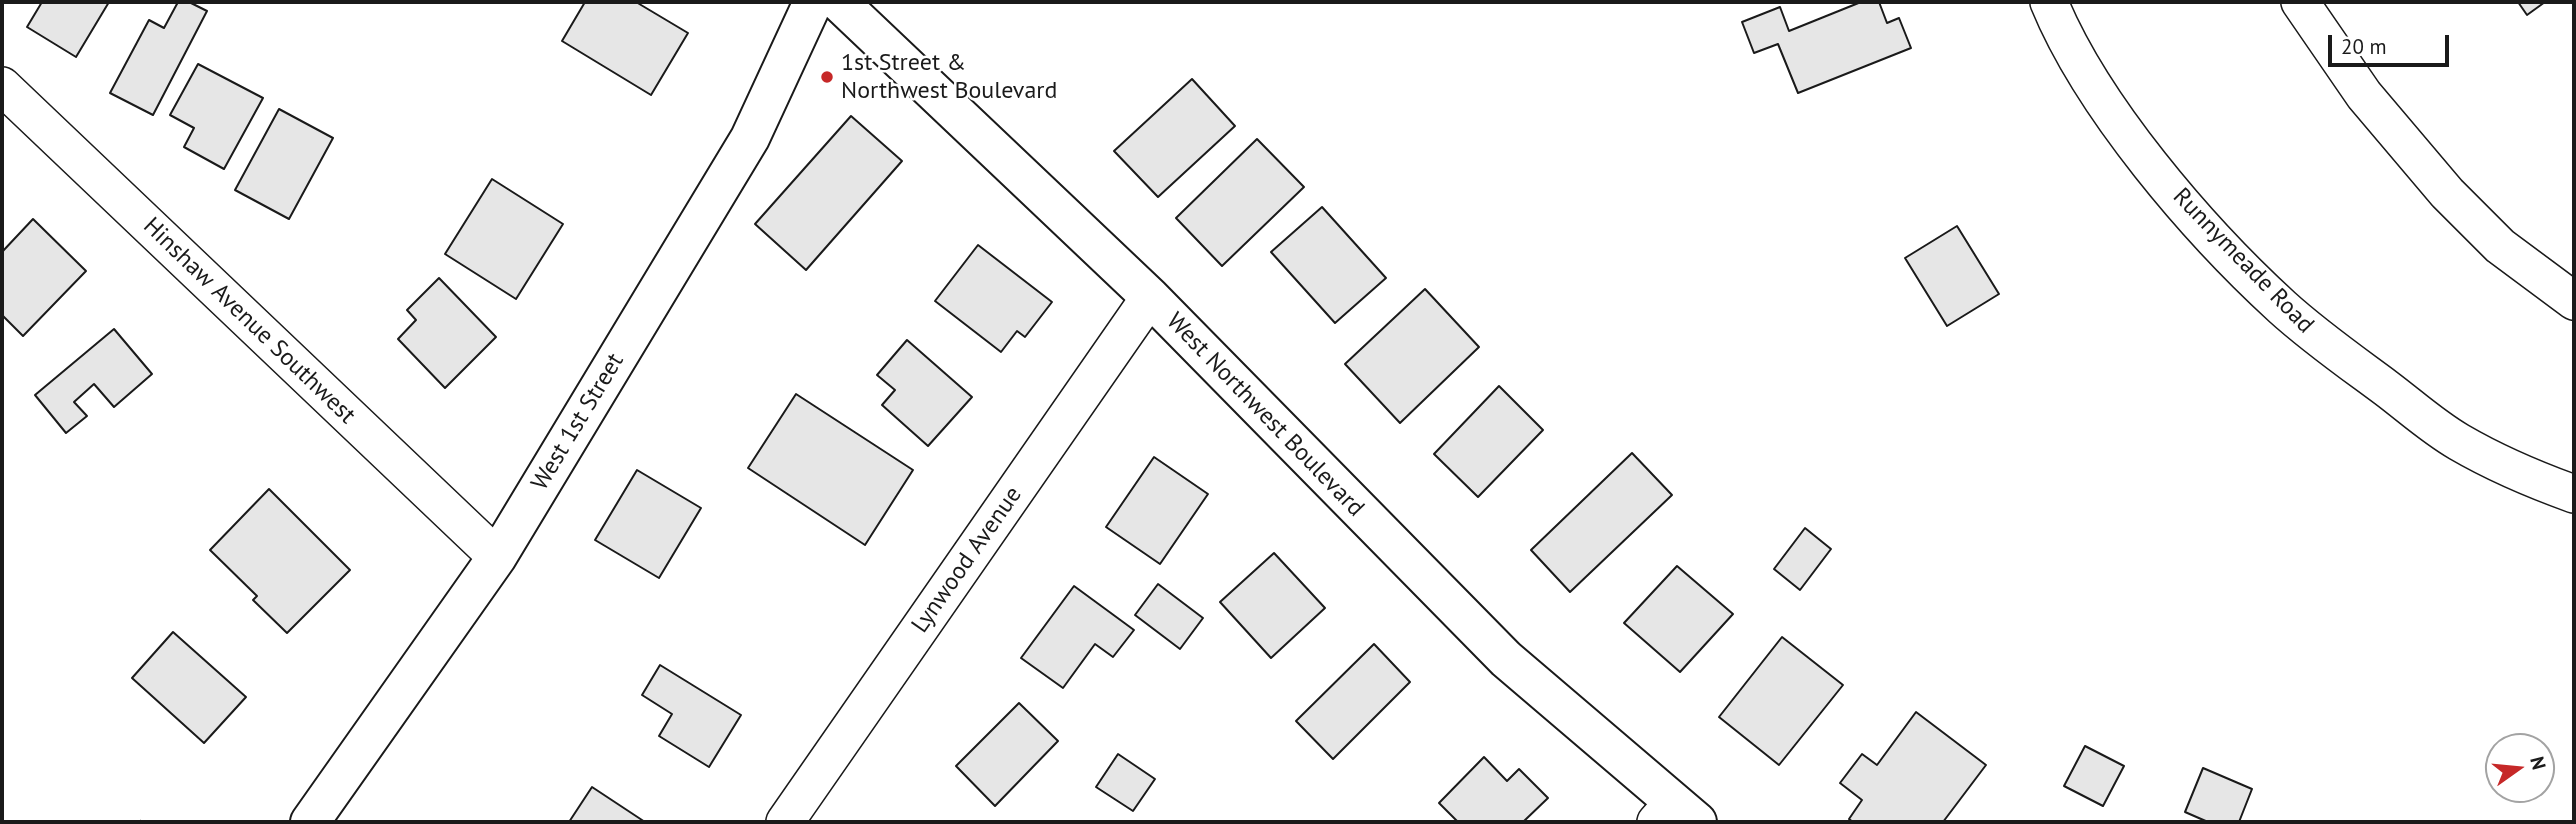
<!DOCTYPE html>
<html>
<head>
<meta charset="utf-8">
<style>
	body { margin:0 }
	#map { position:relative; width:2576px; height:824px; overflow:hidden; background:#fff; font-family:"PT Sans",sans-serif }
	canvas { display:block }
	.frame { position:absolute; inset:0; border:4px solid #1a1a1a; pointer-events:none }
	.north { position:absolute; left:2485px; top:733px; width:70px; height:70px; box-sizing:border-box; background:#fff; border:2px solid #a3a3a3; border-radius:50%; rotate:75deg; font-size:19px; font-weight:700; line-height:28px; text-align:center; color:#1a1a1a }
	.north::after { content:''; display:block; margin:auto; width:24px; height:32px; background:#c62828; clip-path:polygon(50% 0,100% 100%,50% 72%,0 100%) }
	.scale { position:absolute; left:2328px; top:35px; width:121px; height:32px; box-sizing:border-box; border:4px solid #1a1a1a; border-top:0; padding-left:9px; font-size:21px; line-height:24px; white-space:nowrap; color:#1a1a1a; -webkit-text-stroke:5px #fff; paint-order:stroke }
</style>
</head>
<body>
<div id="map">
<canvas width="2576" height="824"></canvas>
<div class="frame"></div>
<div class="north">N</div>
<div class="scale">20 m</div>
</div>
<script>
const g = document.querySelector('canvas').getContext('2d');
g.lineJoin = 'round';
function fillPath(path, color) { g.fillStyle = color; g.fill(path, 'evenodd'); }
function trace(path, color, width, dash) { g.strokeStyle = color; g.lineWidth = width; g.lineCap = dash ? 'butt' : 'round'; g.setLineDash(dash || []); g.stroke(path); }
function label(font, color, halo, rows, align = 'center') {
  g.font = font + ' "PT Sans",sans-serif'; g.lineWidth = 5; g.setLineDash([]); g.textBaseline = 'middle'; g.strokeStyle = halo; g.fillStyle = color; for (const [text, x, y, turn = 0] of rows) {
    g.save(); g.translate(x, y); g.rotate((+turn || 0) * Math.PI / 180); g.textAlign = isNaN(turn) ? turn : align; if (halo) g.strokeText(text, 0, 0); g.fillText(text, 0, 0); g.restore();
  }
}
const building = new Path2D(`
	M42,2h67l-33,55 -49,-30z
	M178,2h11l18,9 -54,104 -43,-22 39,-73 15,8z
	M585,2h51l52,31 -37,62 -89,-54z
	M1861,2h18l8,21 12,-5 12,30 -113,45 -20,-49 -24,9 -12,-31 38,-15 9,24z
	M2518,2h27l-18,13z
	M198,64l65,34 -39,71 -40,-22 10,-19 -24,-13z
	M1192,79l43,47 -77,71 -44,-46z
	M279,109l54,29 -44,81 -54,-29z
	M851,116l51,45 -96,109 -51,-46z
	M1257,139l47,48 -82,79 -46,-48z
	M492,179l71,45 -47,75 -71,-45z
	M1322,207l64,71 -51,45 -64,-71z
	M33,219l53,52 -63,65 -21,-21v-63z
	M1957,226l42,68 -52,32 -42,-68z
	M978,245l74,57 -27,35 -8,-6 -16,21 -66,-51z
	M439,278l57,59 -51,51 -47,-49 18,-19 -9,-10z
	M1425,289l54,58 -79,76 -55,-59z
	M114,329l38,45 -38,33 -20,-23 -20,18 13,14 -21,17 -31,-38z
	M907,340l65,57 -44,49 -46,-41 13,-15 -18,-15z
	M1499,386l44,44 -65,67 -44,-43z
	M796,394l117,76 -48,75 -117,-77z
	M1632,453l40,42 -102,97 -39,-42z
	M1154,457l54,37 -48,70 -54,-37z
	M637,470l64,38 -42,70 -64,-38z
	M269,489l81,81 -63,63 -34,-33 4,-4 -47,-46z
	M1805,528l26,21 -31,41 -26,-21z
	M1274,553l51,55 -54,50 -51,-56z
	M1677,566l56,48 -53,58 -56,-49z
	M1158,584l45,34 -23,31 -45,-34z
	M1074,586l60,44 -21,27 -18,-13 -32,44 -42,-30z
	M173,632l73,65 -42,46 -72,-65z
	M1782,637l61,48 -64,80 -60,-48z
	M1374,644l36,38 -77,77 -37,-38z
	M660,665l81,50 -32,52 -50,-31 13,-22 -30,-19z
	M1019,703l39,38 -63,65 -39,-40z
	M1916,712l70,53 -43,57h-90l-4,-3 13,-19 -22,-17 22,-29 15,11z
	M2085,746l39,20 -21,40 -39,-20z
	M1118,754l37,25 -22,32 -37,-24z
	M1484,757l23,24 12,-12 29,29 -25,24h-65l-19,-19z
	M2203,768l49,21 -13,33h-31l-23,-10z
	M592,787l53,35h-76z`);
const path = new Path2D(`
	M141,822l1,-1`);
const minor = new Path2D(`
	M2049,2c43,105 149,228 233,305 33,30 69,55 104,81 24,18 47,39 73,54 36,21 76,38 115,52
	M2300,2l64,93 83,98 53,53 74,55
	M2,86l495,471
	M785,822l365,-525
	M1656,822l16,-18`);
const secondary = new Path2D(`
	M839,2l311,295 356,362 191,163
	M310,822l187,-265 253,-419 63,-136`);
const markers = [
	[827,77,7,"#c62828"]
];
const poiNames = [
	["1st Street &",841,63],
	["Northwest Boulevard",841,91]
];
const streetNames = [
	["Runnymeade Road",2243,261,46],
	["Hinshaw Avenue Southwest",249,321,44],
	["West Northwest Boulevard",1265,415,46],
	["West 1st Street",578,422,-59],
	["Lynwood Avenue",967,560,-55]
];
fillPath(building, '#e6e6e6');
trace(building, '#1a1a1a', 2);
trace(minor, '#1a1a1a', 40);
trace(secondary, '#1a1a1a', 42);
trace(path, '#5f5f5f', 4.5, [5, 3.5]);
trace(minor, '#fff', 37);
trace(secondary, '#fff', 38);
for (const [x, y, r, color] of markers) { const dot = new Path2D(); dot.arc(x, y, r, 0, 2 * Math.PI); g.fillStyle = color; g.fill(dot); trace(dot, '#fff', 2.5); }
label('24px', '#1a1a1a', '#fff', poiNames, 'left');
label('24px', '#1a1a1a', '#fff', streetNames);
</script>
</body>
</html>
